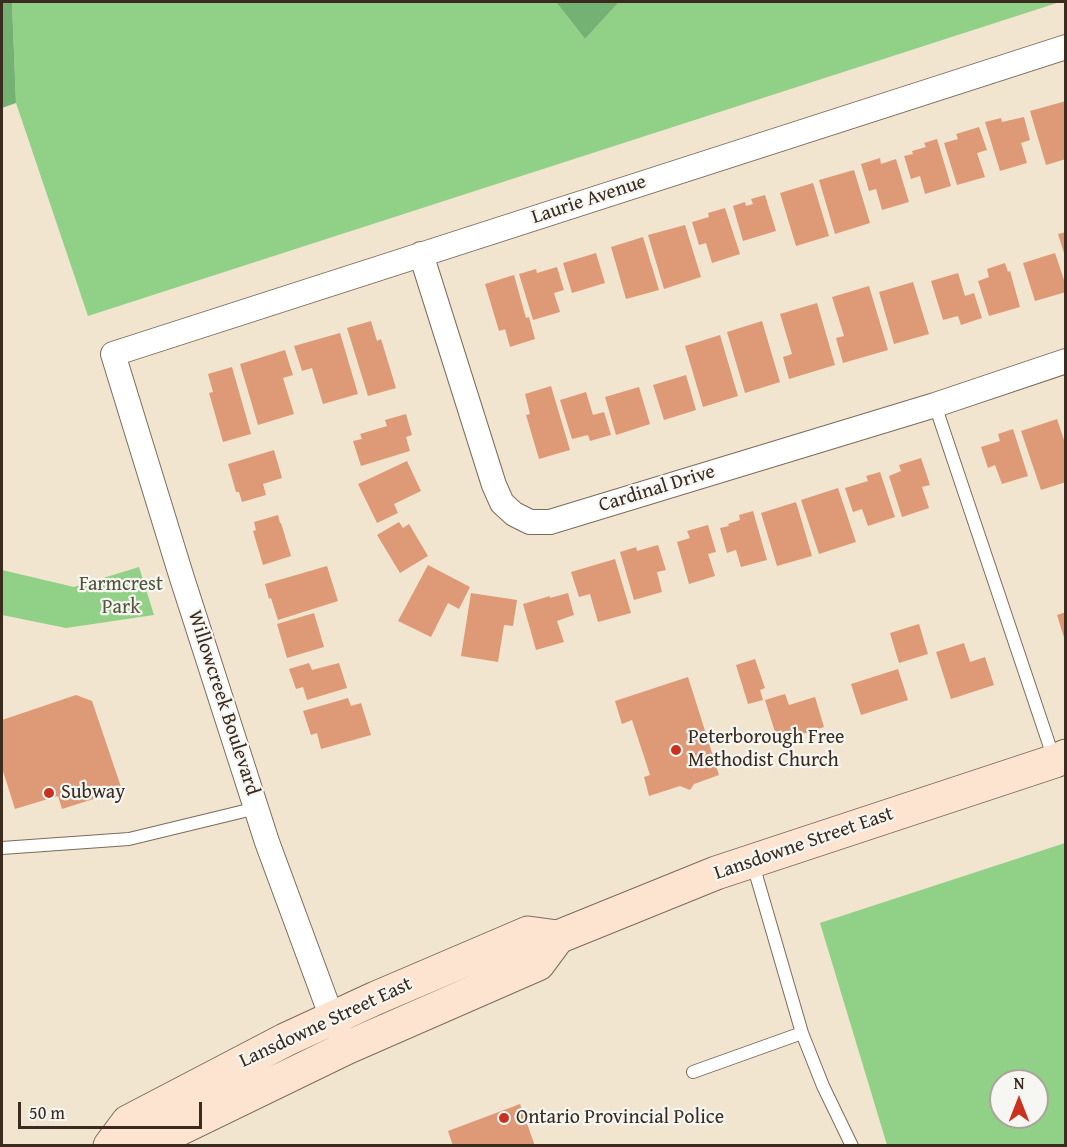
<!DOCTYPE html>
<html>
<head>
<meta charset="utf-8">
<style>
	body { margin:0 }
	#map { position:relative; width:1067px; height:1147px; overflow:hidden; background:#f2e5cf; font-family:"Gentium Book Plus",serif }
	canvas { display:block }
	.frame { position:absolute; inset:0; border:3px solid #3b2a1e; pointer-events:none }
	.north { position:absolute; left:989px; top:1069px; width:60px; height:60px; box-sizing:border-box; background:#f6f6f2; border:2px solid #aba49d; border-radius:50%; rotate:0deg; font-size:16px; font-weight:700; line-height:24px; text-align:center; color:#3b2a1e }
	.north::after { content:''; display:block; margin:auto; width:21px; height:27px; background:#c8321e; clip-path:polygon(50% 0,100% 100%,50% 72%,0 100%) }
	.scale { position:absolute; left:18px; top:1102px; width:184px; height:27px; box-sizing:border-box; border:3px solid #3b2a1e; border-top:0; padding-left:8px; font-size:18px; line-height:21px; white-space:nowrap; color:#3b2a1e; -webkit-text-stroke:4px #f6f6f2; paint-order:stroke }
</style>
</head>
<body>
<div id="map">
<canvas width="1067" height="1147"></canvas>
<div class="frame"></div>
<div class="north">N</div>
<div class="scale">50 m</div>
</div>
<script>
const g = document.querySelector('canvas').getContext('2d');
g.lineJoin = 'round';
function fillPath(path, color) { g.fillStyle = color; g.fill(path, 'evenodd'); }
function trace(path, color, width, dash) { g.strokeStyle = color; g.lineWidth = width; g.lineCap = dash ? 'butt' : 'round'; g.setLineDash(dash || []); g.stroke(path); }
function label(font, color, halo, rows, align = 'center') {
  g.font = font + ' "Gentium Book Plus",serif'; g.lineWidth = 4.5; g.setLineDash([]); g.textBaseline = 'middle'; g.strokeStyle = halo; g.fillStyle = color; for (const [text, x, y, turn = 0] of rows) {
    g.save(); g.translate(x, y); g.rotate((+turn || 0) * Math.PI / 180); g.textAlign = isNaN(turn) ? turn : align; if (halo) g.strokeText(text, 0, 0); g.fillText(text, 0, 0); g.restore();
  }
}
const green = new Path2D(`
	M12,2h544l29,37 34,-37h441l-972,314 -72,-213z
	M139,567l15,48 -88,13 -64,-13v-45l72,17z
	M1065,843v302h-178l-67,-222zM1001,1081h36v36h-36z`);
const forest = new Path2D(`
	M2,2h10l4,101 -14,5z
	M556,2h63l-34,37z`);
const building = new Path2D(`
	M1066,101v58l-20,6 -16,-54z
	M1024,117l6,23 -9,3 6,20 -27,8 -15,-49 16,-4 1,4z
	M979,127l8,23 -10,3 8,24 -28,8 -13,-42 14,-4 -2,-5z
	M937,139l14,47 -26,8 -5,-18 -9,3 -7,-23 9,-2 -1,-3 14,-4 -2,-4z
	M880,158l1,6 15,-5 13,43 -27,8 -6,-21 -7,2 -8,-27z
	M854,170l16,53 -35,11 -16,-54z
	M813,183l16,53 -33,10 -16,-53z
	M765,195l11,36 -33,10 -10,-35 12,-4 1,4 7,-2 -2,-5z
	M725,208l15,46 -28,9 -6,-20 -7,2 -7,-23 17,-5 -1,-4z
	M685,225l16,52 -37,12 -16,-54z
	M1066,232v24h-1l-7,-22z
	M643,237l16,53 -33,9 -15,-52z
	M596,253l9,30 -33,10 -9,-30z
	M1055,253l11,33v6l-31,9 -12,-38z
	M1005,263l3,9 2,-1 10,36 -31,9 -11,-35 11,-4 -2,-8z
	M557,267l7,23 -10,3 6,19 -27,8 -14,-46 17,-5 1,4z
	M958,273l7,23 9,-3 8,25 -21,7 -3,-9 -15,4 -12,-39z
	M514,275l12,43 3,-1 6,22 -25,8 -5,-18 -6,2 -14,-47z
	M913,282l16,52 -35,10 -15,-52z
	M869,286l19,64 -45,13 -7,-25 8,-2 -12,-39z
	M817,303l18,62 -46,14 -6,-22 9,-3 -12,-40z
	M371,321l6,20 4,-2 15,49 -28,8 -21,-68z
	M762,321l18,61 -35,11 -18,-61z
	M340,333l18,61 -35,10 -11,-36 -10,3 -8,-25z
	M720,335l18,61 -35,11 -18,-61z
	M285,350l8,25 -10,3 11,36 -36,11 -18,-61z
	M232,367l19,67 -28,8 -14,-49 4,-1 -5,-18z
	M686,375l10,35 -32,10 -11,-35z
	M551,386l19,64 -31,9 -13,-44 4,-1 -5,-20z
	M639,387l11,37 -34,11 -11,-38z
	M586,392l7,23 11,-3 7,23 -21,6 -2,-6 -16,4 -12,-39z
	M406,414l6,21 -6,2 4,14 -49,15 -8,-25 9,-2 -2,-5 27,-8 -2,-6z
	M1057,419l9,27v36l-25,8 -20,-59z
	M1013,429l15,47 -26,8 -7,-19 -7,3 -7,-21 19,-6 -2,-7z
	M274,450l8,28 -19,6 3,11 -24,7 -3,-10h-3l-8,-28z
	M921,458l9,27 -8,2 7,21 -27,9 -13,-41 12,-5 -2,-6z
	M407,461l14,30 -27,13 4,9 -21,10 -19,-39z
	M880,472l15,45 -27,9 -6,-17 -9,3 -8,-24 23,-7 -2,-5z
	M838,488l18,54 -37,12 -18,-54z
	M796,502l16,54 -35,10 -16,-53z
	M753,511l14,49 -26,7 -5,-17 -9,3 -7,-25 9,-2 -1,-2 12,-4 -1,-5z
	M278,515l2,8h1l10,33 -28,9 -10,-34 3,-1 -2,-8z
	M399,522l4,6 6,-4 19,32 -28,17 -23,-38z
	M708,525l8,27 -8,2 7,22 -26,8 -12,-42 13,-4 -3,-7z
	M658,545l8,25 -9,2 5,20 -28,8 -14,-48 16,-5 1,4z
	M615,559l16,54 -33,9 -8,-28 -11,3 -8,-25z
	M428,565l42,22 -11,22 -11,-6 -17,34 -33,-16z
	M327,566l11,35 -60,19 -7,-22 -2,1 -4,-15z
	M471,593l46,7 -4,26 -9,-1 -6,37 -37,-6z
	M568,593l6,22 -17,6 7,21 -28,8 -13,-46 27,-8v2z
	M1066,612v29h-1l-8,-26z
	M314,613l10,34 -37,11 -10,-34z
	M919,624l9,30 -29,9 -9,-30z
	M964,643l6,19 15,-5 9,28 -43,14 -15,-47z
	M755,659l10,29 -5,2 3,10 -15,4 -12,-39z
	M309,663l3,7 27,-7 8,25 -40,12 -4,-13 -7,2 -7,-20z
	M898,669l10,31 -47,15 -10,-31z
	M688,677l31,98 -25,9 -4,6 -10,-4 -31,10 -5,-19 6,-2 -18,-55 -10,4 -7,-23z
	M785,694l4,11 26,-8 9,30 -46,15 -13,-42z
	M76,695l16,6 30,89 -60,19 -4,-13 -43,13 -13,-41v-48z
	M348,698l3,8 10,-3 10,32 -50,14 -4,-16 -6,2 -8,-24z
	M520,1104l15,42h-82l-5,-15z`);
const lane = new Path2D(`
	M935,405l119,354
	M2,848l127,-9 128,-31
	M752,861l50,172 21,53 29,60
	M693,1072l109,-39`);
const street = new Path2D(`
	M421,254l73,231 8,18 12,11 16,8h20l385,-117 131,-44
	M339,1032l-7,-14 -65,-176 -86,-267 -68,-221 953,-307`);
const secondary = new Path2D(`
	M110,1146l18,-24 157,-82 91,-42 152,-65 30,4 158,-64 339,-112 11,-5
	M144,1146l202,-98 192,-84 20,-27`);
const markers = [
	[676,750,6,"#c8321e"],
	[49,793,6,"#c8321e"],
	[504,1118,6,"#c8321e"]
];
const streetNames = [
	["Laurie Avenue",589,200,-18],
	["Cardinal Drive",657,489,-17],
	["Willowcreek Boulevard",223,703,72],
	["Lansdowne Street East",804,844,-19],
	["Lansdowne Street East",326,1023,-25]
];
const parkNames = [
	["Farmcrest",121,585],
	["Park",121,608]
];
const poiNames = [
	["Peterborough Free",688,738],
	["Methodist Church",688,761],
	["Subway",61,793],
	["Ontario Provincial Police",516,1118]
];
fillPath(green, '#91d087');
fillPath(forest, '#74b274');
fillPath(building, '#de9977');
trace(lane, '#7b6b5c', 14);
trace(street, '#7b6b5c', 26);
trace(secondary, '#7b6b5c', 35);
trace(lane, '#fff', 12);
trace(street, '#fff', 24);
trace(secondary, '#fde4d1', 33);
for (const [x, y, r, color] of markers) { const dot = new Path2D(); dot.arc(x, y, r, 0, 2 * Math.PI); g.fillStyle = color; g.fill(dot); trace(dot, '#f6f6f2', 2); }
label('20px', '#3b2a1e', '#f6f6f2', streetNames);
label('20px', '#505438', '#f6f6f2', parkNames);
label('20px', '#3b2a1e', '#f6f6f2', poiNames, 'left');
</script>
</body>
</html>
